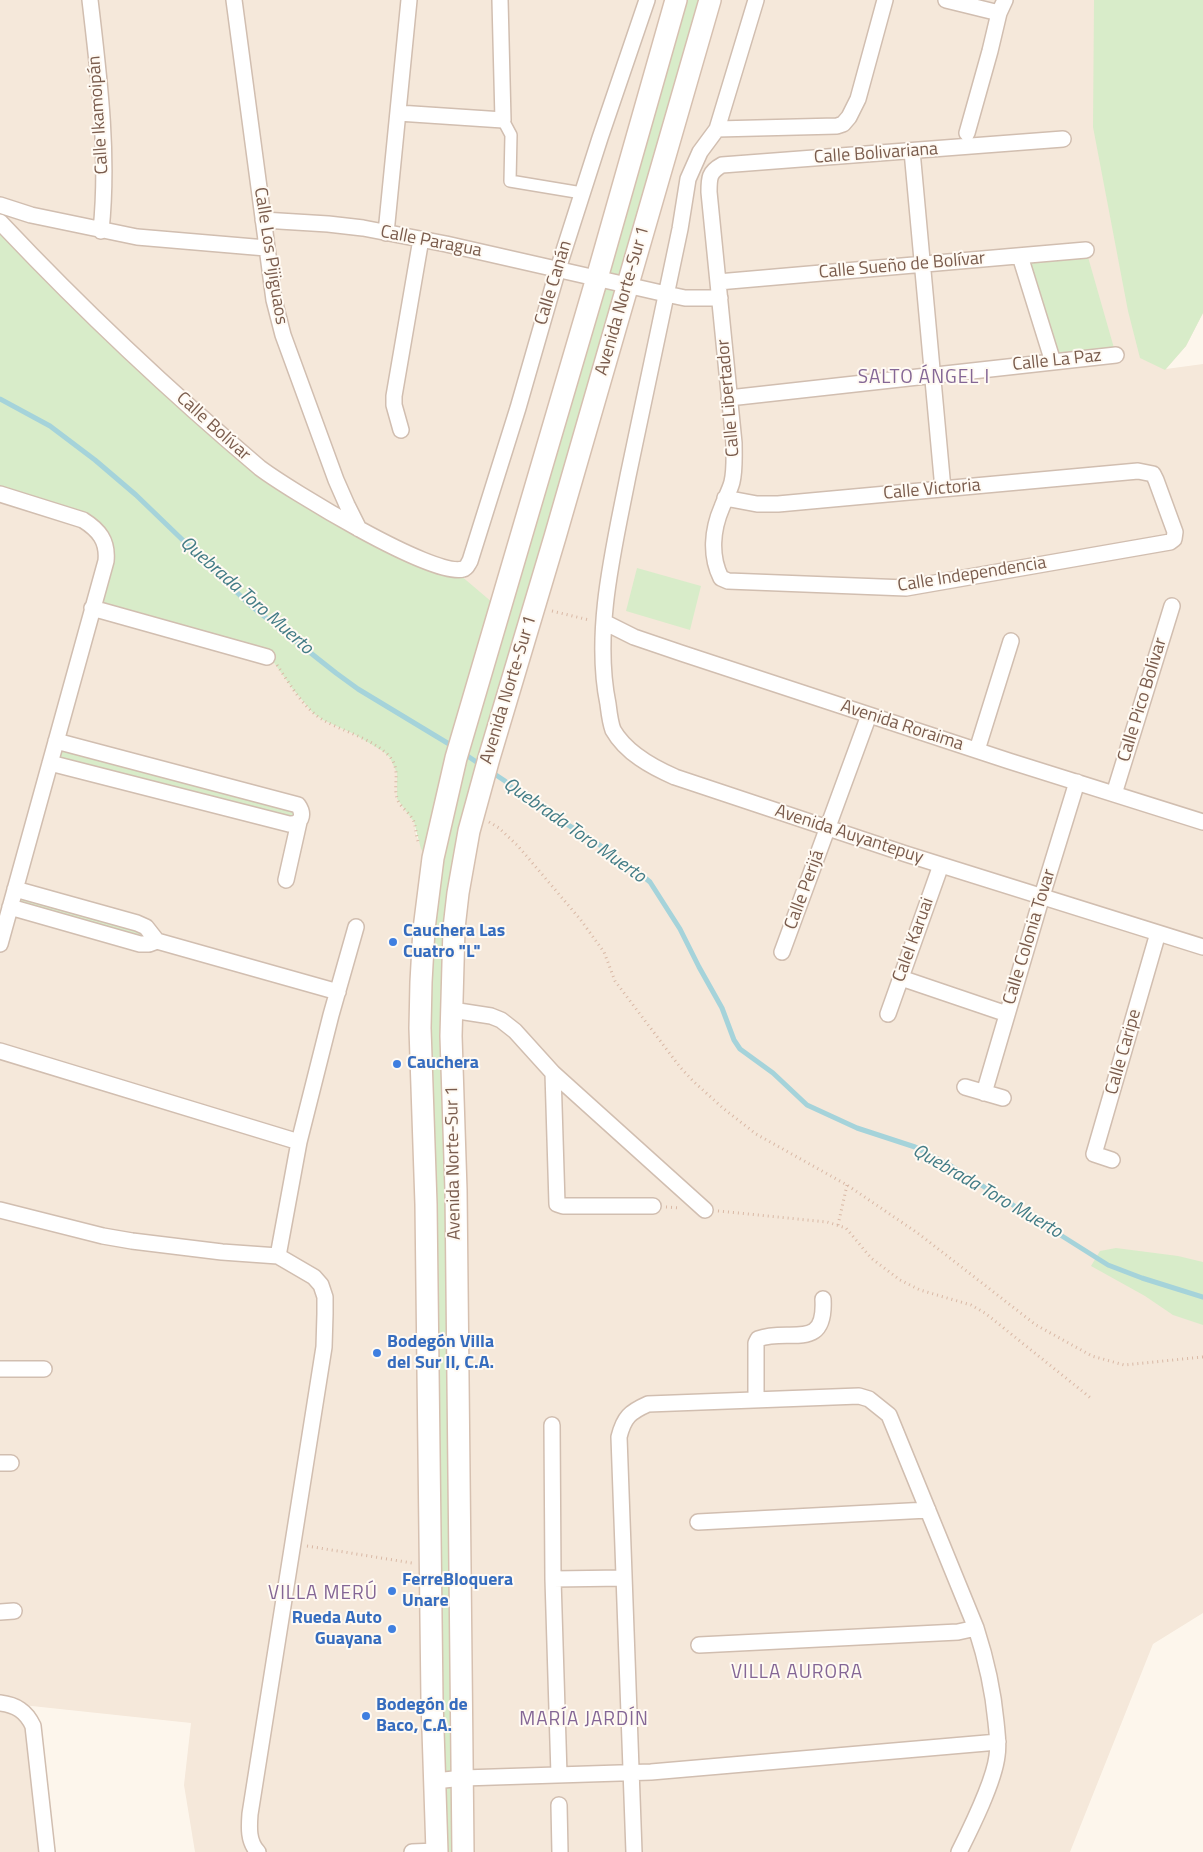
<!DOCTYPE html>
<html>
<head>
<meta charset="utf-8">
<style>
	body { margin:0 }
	canvas { display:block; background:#fdf6ec }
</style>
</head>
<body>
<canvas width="1203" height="1852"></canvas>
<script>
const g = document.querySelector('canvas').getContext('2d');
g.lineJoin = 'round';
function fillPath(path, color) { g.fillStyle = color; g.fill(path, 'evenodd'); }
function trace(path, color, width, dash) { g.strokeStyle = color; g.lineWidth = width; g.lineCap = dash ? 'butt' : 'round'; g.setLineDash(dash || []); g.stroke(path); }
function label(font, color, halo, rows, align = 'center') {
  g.font = font + ' "Titillium Web",sans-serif'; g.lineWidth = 4; g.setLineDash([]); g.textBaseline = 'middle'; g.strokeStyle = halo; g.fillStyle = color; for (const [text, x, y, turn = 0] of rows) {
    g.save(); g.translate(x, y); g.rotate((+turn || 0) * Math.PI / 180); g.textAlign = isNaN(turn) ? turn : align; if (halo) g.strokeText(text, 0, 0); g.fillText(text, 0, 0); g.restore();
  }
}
const residential = new Path2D(`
	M0,0h676l-176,609 -221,-127 -279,-260z
	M710,0h493v313l-17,33 -20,23 37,-5v1249l-50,31 -83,208h-607l-5,-959z
	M0,494l74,22 198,144 20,28 21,25 10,7 31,14 30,18 10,11 3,10v26l17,23 2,13 10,20 11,997h-242l-11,-67 7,-62 -178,-19 16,12 18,136h-47z`);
const green = new Path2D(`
	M676,0h34l-252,893 5,959h-26l-11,-997 -5,-6 -7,-27 -17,-23v-26l-7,-15 -6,-6 -30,-18 -31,-14 -10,-7 -21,-25 -20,-28 -180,-52 14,-47 -12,-34 -94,-33v-272l279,260 174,87 47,40z
	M1094,0h109v313l-17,33 -21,24 -25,-12 -12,-47 -35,-184z
	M1086,250l30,105 -63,7 -33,-106z
	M637,568l64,18 -11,44 -64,-19z
	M56,741l234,62 9,19 -249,-59z
	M15,889l122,34 20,18 -147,-34z
	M1116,1248l62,8 25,6v63l-30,-10 -28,-19 -54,-30 9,-15z`);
const stream = new Path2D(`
	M0,399l50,27 45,34 41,35 114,110 86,68 22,16 96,58
	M463,753l18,12
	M490,771l15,10 15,14 71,44 47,33 12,10 30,47 19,38 23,41 12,32 6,9 33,24 34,32 50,23 58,19 36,19 157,99 34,13 61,19`);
const path = new Path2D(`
	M552,611l37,9
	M277,665c13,19 26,43 46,55 21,12 51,19 67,37 11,13 3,26 7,41 2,9 14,15 17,24 2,6 2,13 4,19
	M489,822l10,6 19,18 62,73 24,33 11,29 65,86 14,15 30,27 32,25 91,51 72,49 117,91 56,31 32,9 79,-8
	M666,1207l14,1
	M718,1211l109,11 19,6 25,30 29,22 20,10 51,15 14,8 107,86
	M838,1225l9,-40
	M307,1546l105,17`);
const pedestrian = new Path2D(`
	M503,120l8,15 -1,46 72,12`);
const minor = new Path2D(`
	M90,0c9,77 19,153 11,231
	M234,0l40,300 9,35 53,145 11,25 12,24
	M756,0l-39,129 -17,23 -12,27 -8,50c-17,82 -35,164 -52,247 -14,72 -35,155 -20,228 1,8 2,18 5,26 13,23 39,37 62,47l231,77 297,93
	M946,0l53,13
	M398,113l105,7 -3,-120
	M717,129l120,-3 6,-2 6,-7 9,-18 27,-99
	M967,133l23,-82 9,-38 6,-13
	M912,151l31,338
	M0,205l31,10 106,22 129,11
	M263,220l65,4 35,4 83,16 220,50 19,4h35
	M0,222c82,87 169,169 260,246 28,21 173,110 203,101 4,-1 5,-5 7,-8l48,-153 40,-139 42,-131 47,-138
	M386,233l23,-233
	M1020,256l33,106
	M718,282l368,-32
	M729,398l387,-43
	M401,430l-7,-25v-9l27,-157
	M0,494l83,26c16,10 25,21 23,41l-106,383
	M725,498l32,6h21l360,-33 15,3 3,6 19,52 -1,7 -4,3 -264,46 -178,-7 -7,-3c-11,-22 -9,-48 1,-71 3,-8 8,-17 10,-25 3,-13 2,-26 2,-39l-25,-251c0,-14 0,-20 13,-27l341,-26
	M92,608l175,49
	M604,622l30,15 47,16 328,108 194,61
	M977,750l34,-109
	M50,763l239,61c12,1 16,-9 9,-19l-242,-64
	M1114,794l58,-188
	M286,880l13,-58
	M15,889l122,34 9,4 11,14
	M10,907l130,37h9l8,-3 181,51
	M782,952l87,-237
	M901,978l106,36
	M452,1010l39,6 10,4 14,11 38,42 152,137
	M888,1014l53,-149
	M0,1051l299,91
	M553,1073l4,131 6,2h90
	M965,1087l38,11
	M984,1093l58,-197 35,-114
	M1112,1160l-18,-6 64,-221
	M0,1210l103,26 29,5 90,11 56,4 36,21 7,8 4,12v17l-1,33 -74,467c-1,13 -2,28 8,38
	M278,1256l21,-114 32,-127 25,-88
	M0,1369h44
	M756,1400v-57l2,-4c31,-12 68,14 65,-40
	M552,1425l1,154 6,196
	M0,1463h11
	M698,1522l230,-12
	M553,1579l71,-1
	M0,1612l14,-1
	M699,1645l259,-13 18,-4
	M0,1703c16,2 26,8 33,23l14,126
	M435,1781l28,-3 188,-6 347,-30
	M559,1805l1,47
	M412,1852l25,-1
	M634,1852l-15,-415c5,-20 11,-25 29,-33l211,-8 10,3 20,16 87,213c10,31 17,61 20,94 1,11 3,22 1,34 -3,26 -26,72 -38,96`);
const secondary = new Path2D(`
	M437,1852l-5,-152 -6,-496 -6,-176 1,-46 3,-53 9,-71 23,-100 141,-480 79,-278
	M463,1852l-7,-662 -5,-154 3,-108 4,-35 11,-62 20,-73 66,-221 155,-537`);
const markers = [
	[393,942,5,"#3f7fe0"],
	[397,1064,5,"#3f7fe0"],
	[377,1353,5,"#3f7fe0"],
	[392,1591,5,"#3f7fe0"],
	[392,1629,5,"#3f7fe0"],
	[366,1716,5,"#3f7fe0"]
];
const streetNames = [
	["Calle Ikamoipán",99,115,-94],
	["Calle Bolivariana",876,154,-4],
	["Calle Paragua",431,242,11],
	["Calle Los Pijiguaos",270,256,81],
	["Calle Sueño de Bolívar",902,266,-5],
	["Calle Canán",554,283,-73],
	["Avenida Norte-Sur 1",623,301,-74],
	["Calle La Paz",1057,361,-6],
	["Calle Libertador",729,398,-95],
	["Calle Bolívar",213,427,42],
	["Calle Victoria",932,490,-5],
	["Calle Independencia",972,575,-9],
	["Avenida Norte-Sur 1",509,690,-73],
	["Calle Pico Bolívar",1143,700,-73],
	["Avenida Roraima",902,726,18],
	["Avenida Auyantepuy",849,835,18],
	["Calle Perijá",805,890,-70],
	["Calle Colonia Tovar",1030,937,-73],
	["Calel Karuai",914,940,-70],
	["Calle Caripe",1124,1052,-74],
	["Avenida Norte-Sur 1",454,1163,-91]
];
const shopNames = [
	["Cauchera Las",403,932],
	["Cuatro \"L\"",403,953],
	["Cauchera",407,1064],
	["Bodegón Villa",387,1343],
	["del Sur II, C.A.",387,1364],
	["FerreBloquera",402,1581],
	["Unare",402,1602],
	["Rueda Auto",382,1619,"right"],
	["Guayana",382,1640,"right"],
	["Bodegón de",376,1706],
	["Baco, C.A.",376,1727]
];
const neighbourhoodNames = [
	["SALTO ÁNGEL I",924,378],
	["VILLA MERÚ",323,1594],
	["VILLA AURORA",797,1673],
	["MARÍA JARDÍN",584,1720]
];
const waterNames = [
	["Quebrada Toro Muerto",246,596,41],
	["Quebrada Toro Muerto",574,831,35],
	["Quebrada Toro Muerto",987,1192,30]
];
fillPath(residential, '#f5e8da');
fillPath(green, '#d8ecc9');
trace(stream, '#a5d3da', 5);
trace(pedestrian, '#d1beb0', 14);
trace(minor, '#d1beb0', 18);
trace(secondary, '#d6c0b0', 24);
trace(path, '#d9b8a5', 3, [1, 4]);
trace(pedestrian, '#fff', 11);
trace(minor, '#fff', 15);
trace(secondary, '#fff', 21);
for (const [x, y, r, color] of markers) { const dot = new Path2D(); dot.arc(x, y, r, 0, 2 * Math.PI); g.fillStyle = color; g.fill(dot); trace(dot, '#fffaf3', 2); }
label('18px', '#7a5c4d', '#fffaf3', streetNames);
label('bold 18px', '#366cbe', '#fffaf3', shopNames, 'left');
g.letterSpacing = '1px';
label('19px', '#846695', '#fffaf3', neighbourhoodNames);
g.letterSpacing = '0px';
label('italic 19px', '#437c86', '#fffaf3', waterNames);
</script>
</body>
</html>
